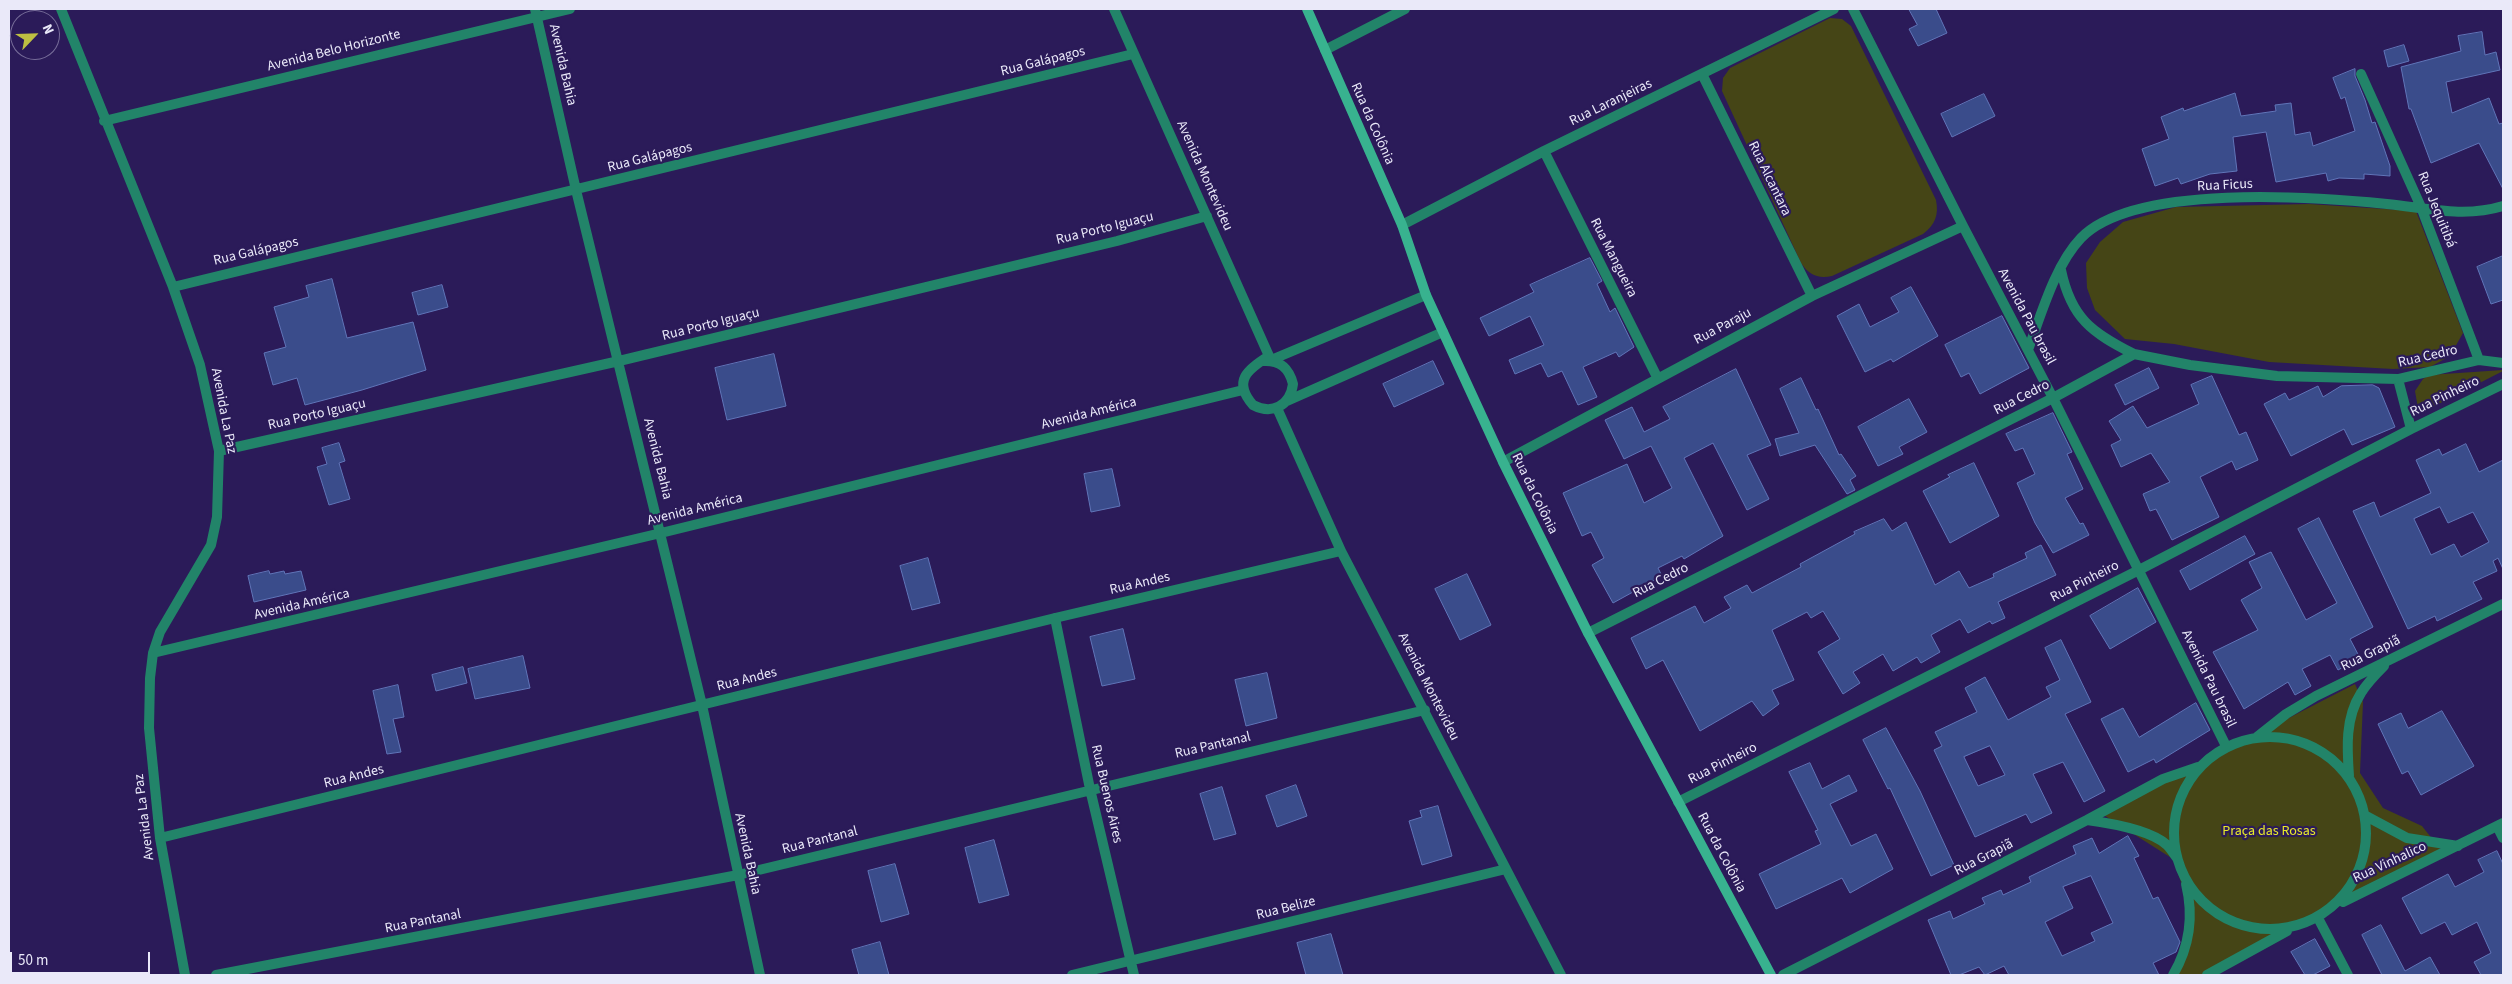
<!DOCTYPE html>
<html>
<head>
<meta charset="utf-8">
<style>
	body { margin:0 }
	#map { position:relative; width:2512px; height:984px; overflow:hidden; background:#2b1b59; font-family:"Source Sans 3",sans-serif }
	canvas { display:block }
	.frame { position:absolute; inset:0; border:10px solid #eae9f9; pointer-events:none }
	.north { position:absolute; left:10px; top:10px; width:50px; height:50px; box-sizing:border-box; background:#2b1b59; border:1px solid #776d99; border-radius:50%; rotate:66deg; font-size:14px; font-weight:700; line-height:20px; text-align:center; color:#eae9f9 }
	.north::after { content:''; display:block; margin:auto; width:18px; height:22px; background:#bebf42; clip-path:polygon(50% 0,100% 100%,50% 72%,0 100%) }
	.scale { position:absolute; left:10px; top:952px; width:140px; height:22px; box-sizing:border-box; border:2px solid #eae9f9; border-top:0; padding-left:6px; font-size:15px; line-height:18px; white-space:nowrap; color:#eae9f9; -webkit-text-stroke:4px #2b1b59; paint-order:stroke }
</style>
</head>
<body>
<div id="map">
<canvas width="2512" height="984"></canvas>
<div class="frame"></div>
<div class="north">N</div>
<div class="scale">50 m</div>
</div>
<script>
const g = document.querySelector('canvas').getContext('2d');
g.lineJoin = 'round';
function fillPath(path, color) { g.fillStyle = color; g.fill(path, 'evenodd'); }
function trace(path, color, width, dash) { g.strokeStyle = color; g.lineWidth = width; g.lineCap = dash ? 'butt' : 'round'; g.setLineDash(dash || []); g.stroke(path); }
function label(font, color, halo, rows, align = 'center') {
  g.font = font + ' "Source Sans 3",sans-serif'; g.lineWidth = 4.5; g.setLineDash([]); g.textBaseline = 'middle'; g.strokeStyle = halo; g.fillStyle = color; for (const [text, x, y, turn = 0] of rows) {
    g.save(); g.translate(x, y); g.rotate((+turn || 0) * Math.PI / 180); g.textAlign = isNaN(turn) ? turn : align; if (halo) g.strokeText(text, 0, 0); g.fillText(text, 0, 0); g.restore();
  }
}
const green = new Path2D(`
	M1830,18l12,1 9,7 85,174c3,15 -1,25 -13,34l-91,42c-14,3 -23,-1 -31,-13l-79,-172 1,-13 7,-10z
	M2309,204l107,7 47,122 -13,23 -20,11 -37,2 -124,-7 -95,-18 -49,-5 -30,-29 -8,-22 -1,-25 14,-21 23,-20 53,-15z
	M2503,370v1l-84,43 -4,-23 8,-12 6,-4z
	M2355,684l8,18 -3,71 23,35 39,18 19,24 -236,125h-37l15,-26 4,-50 -14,-40 -71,-45z`);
const building = new Path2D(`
	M1909,9h27l11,24 -29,13 -9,-17 8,-4z
	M2482,32l3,23 11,-3 4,18 -54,12 6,31 37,-15 10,26 4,-1v66l-24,-46 -48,20 -20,-54h-2l-8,-42 60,-16 -3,-15z
	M2404,45l5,16 -21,6 -4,-16z
	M2355,69v7l10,24 7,23 3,-1 15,44v10l-26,-2v5l-25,-1 -11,3 -2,-8 -50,9 -10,-50 -33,5 4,34 -27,3 -29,10 -3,-6 -23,8 -13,-37 27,-10 -8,-22 22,-9 1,3 51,-18 6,23 35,-5 -1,-6 16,-2 4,32 15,-3 3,14 42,-15 -10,-34 -4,2 -8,-21z
	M1984,94l11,22 -43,21 -11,-23z
	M2503,256v44l-12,4 -14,-37z
	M1590,258l12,23 -5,3 13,28 5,-4 19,39 -15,10 -3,-5 -33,15 14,30 -19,8 -16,-34 -14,6 -7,-14 -26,11 -6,-14 35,-15 -14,-29 -41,20 -9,-18 54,-26 -4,-7z
	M332,279l15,59 66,-16 13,48 -64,20 -57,15 -8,-27 -24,7 -9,-32 22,-6 -12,-40 35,-10 -3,-11z
	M442,285l6,22 -30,8 -6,-22z
	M1911,287l27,49 -45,26 -2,-3 -26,13 -28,-56 22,-12 11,23 29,-15 -8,-14z
	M2002,316l27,52 -49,26 -11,-21 -8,4 -16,-32z
	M774,354l12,52 -59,14 -12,-52z
	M1433,361l11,23 -50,23 -11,-23z
	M2149,368l10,20 -34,17 -10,-20z
	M1736,369l35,76 -24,10 22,44 -22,11 -34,-67 -29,15 39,78 -39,23 -2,-3 -24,12 4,8 -49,27 -21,-38 12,-7 -13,-26 -9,4 -19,-43 64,-29 17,39 28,-15 -21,-42 -27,13 -19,-39 27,-13 12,25 26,-13 -7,-12z
	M2212,376l27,59 7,-3 12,28 -22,10 -4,-9 -32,16 19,40 -47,23 -16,-31 -6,2 -7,-17 27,-12 -19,-29 -30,14 -10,-22 10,-5 -12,-19 24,-15 14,22 52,-24 -8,-19z
	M1801,378l15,32 2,-1 21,46 2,-1 15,22 -6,4 5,10 -8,4 -32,-49 -35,11 -5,-17 24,-6 -19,-44z
	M2373,385l6,3 16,39 -43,18 -8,-16 -53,27 -27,-52 21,-11 4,7 29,-14 5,11 18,-11z
	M1909,399l18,33 -28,15 4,7 -25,12 -20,-39z
	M2053,413l19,39 -5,2 16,35 -18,9 15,26 3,-1 6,12 -36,18 -18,-30 -18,-40 18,-9 -12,-26 -8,3 -9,-17z
	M339,443l6,18 -6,2 11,36 -21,6 -12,-38 10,-3 -5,-16z
	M2466,444l13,28 24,-12v109l-5,-11 -5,3 4,10 -24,11 9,17 -45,22 -2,-5 -27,13 -55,-118 21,-9 6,15 51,-24 -15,-33 23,-11 3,6zM2440,507l8,16 25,-11 16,30 -28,15 -7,-13 -23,11 -17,-36z
	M1974,463l25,53 -49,27 -27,-52 27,-14 -2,-2z
	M1112,469l8,37 -29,6 -7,-38z
	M2319,518l54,109 -23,12 10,19 -22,12 -8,-15 -28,14 9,17 -16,9 -7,-13 -44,27 -31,-57 45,-22 -17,-30 21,-12 -13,-26 22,-10 35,68 31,-17 -39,-74z
	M1884,519l8,12 14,-9 29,63 24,-14 10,17 25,-11 -1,-3 34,-16 -2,-5 16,-8 15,30 -58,27 7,16 -13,6 -2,-3 -22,12 -8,-14 -29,16 9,17 -19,11 -4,-6 -24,14 -10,-17 -30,18 7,11 -17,11 -25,-42 22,-13 -17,-28 -12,7 -4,-6 -35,18 22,50 -22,10 7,14 -16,12 -11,-15 -52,30 -37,-71 -17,9 -15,-31 64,-32 9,17 27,-15 -7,-11 23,-12 5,8 49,-26 -1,-3 55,-30 -1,-2z
	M2245,536l10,18 -65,36 -10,-19z
	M928,558l12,45 -28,7 -12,-44z
	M269,571l1,3 14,-3 1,3 16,-3 5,19 -52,12 -6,-26z
	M1467,574l24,51 -31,15 -25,-51z
	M2138,588l18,34 -46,27 -20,-33z
	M1123,629l12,50 -33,7 -12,-49z
	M2061,640l30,62 -26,12 40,77 -21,11 -21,-40 -30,12 19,39 -21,10 -5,-9 -51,23 -41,-87 8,-4 -7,-14 42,-20 -12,-24 20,-11 23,43 43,-23 -5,-10 14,-7 -15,-32zM1990,746l15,29 -27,11 -14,-29z
	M523,656l7,32 -55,11 -7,-30z
	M463,667l4,16 -31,8 -4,-16z
	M1267,673l10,45 -31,8 -11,-46z
	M398,685l6,32 -11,2 8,33 -14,2 -14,-63z
	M2196,703l14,27 -54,33 -2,-4 -26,13 -27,-53 22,-11 16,29z
	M2442,711l32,55 -53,29 -13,-24 -6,3 -24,-50 23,-11 7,15z
	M1886,728l34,63 34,74 -23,11 -41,-88 -2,1 -25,-49z
	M1810,763l12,26 27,-14 8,16 -27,13 21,42 25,-12 17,35 -43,24 -8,-15 -66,31 -17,-35 62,-30 -6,-13 3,-1 -29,-58z
	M1296,785l11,31 -30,11 -11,-31z
	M1222,787l14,47 -22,6 -14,-46z
	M1438,806l14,50 -30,9 -13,-44 13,-4 -2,-6z
	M2128,836l11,20 -5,2 19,41 5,-2 22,45 -4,10 -23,11 6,12h-150l-5,-9 -19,9 -6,-8 -20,8h-8l-23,-55 22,-9 3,8 32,-15 -3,-6 19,-8 2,5 28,-13 -2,-5 47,-23 -3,-8 19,-8 7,15zM2091,876l22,47 -22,10 4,8 -33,15 -17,-34 28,-14 -10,-21z
	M994,840l15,55 -30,8 -14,-55z
	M2497,851l6,13v111h-22l-7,-13 17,-9 -14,-31 -25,13 -7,-13 -24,12 -19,-36 46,-24 7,13 29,-15 -6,-12z
	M895,864l14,50 -28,8 -13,-51z
	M2381,925l24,46 25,-14 10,18h-58l-20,-40z
	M1331,934l12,41h-37l-9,-32z
	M2315,939l15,27 -17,9h-8l-14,-23z
	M880,942l9,33h-30l-7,-25z`);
const minor = new Path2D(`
	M61,9l112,278 27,78 19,86 -2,66 -6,28 -51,87 -7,21 -3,25 -1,50 11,110 25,137
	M535,9l41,181 126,515 58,270
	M1114,9l155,347
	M1853,9l110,217 90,172 173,348
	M1325,50l80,-41
	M1702,74l110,222
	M2361,74l60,133 58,153
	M104,121l466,-112
	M1544,151l113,226
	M1402,225l142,-74 290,-142
	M2061,270c10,48 31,63 73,84
	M173,287l960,-233
	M2028,350c13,-35 27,-85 53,-112 53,-55 234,-41 306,-34 40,4 77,14 116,2
	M1269,356l-6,5c17,-1 26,7 30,23 -3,22 -21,31 -40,21 -21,-24 -5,-36 16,-49z
	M1271,360l155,-65
	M2398,379l13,50
	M1287,401l156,-69
	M1277,408l64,143 220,424
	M219,451l400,-90 498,-120 90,-25
	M1503,462l309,-166 151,-70
	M1055,618l35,171 44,186
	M1588,633l465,-235 81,-44 56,11 87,11 121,3 81,-19 24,3
	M153,653l508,-120 582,-143
	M2174 833a96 96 0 1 1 192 0a96 96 0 1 1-192 0Z
	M2257,737l29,-23 30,-18 187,-92
	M2349,776c-2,-28 -4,-58 12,-83 6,-10 15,-19 23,-27
	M1678,802l461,-232 272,-141 92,-45
	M2366,816l41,22 51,8
	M2087,820c22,3 64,10 80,25 4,4 7,9 10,13
	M2497,826l6,12
	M160,838l895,-220 286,-67
	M2343,902l160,-79
	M2318,918l30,57
	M216,975l522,-100 687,-165
	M1072,975l434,-106
	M1783,975l304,-155 76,-41 35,-12
	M2173,975c17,-29 21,-58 13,-91
	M2207,975l80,-44`);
const secondary = new Path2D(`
	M1307,9l95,216 24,70 77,167 85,171 183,342`);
const streetNames = [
	["Avenida Belo Horizonte",334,51,-14],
	["Rua Galápagos",1043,62,-14],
	["Avenida Bahia",562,65,77],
	["Rua Laranjeiras",1611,103,-26],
	["Rua da Colônia",1372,124,66],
	["Rua Galápagos",650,158,-14],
	["Avenida Montevideu",1204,176,66],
	["Rua Alcantara",1769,179,64],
	["Rua Ficus",2225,186,-3],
	["Rua Jequitibá",2436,210,68],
	["Rua Porto Iguaçu",1105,229,-14],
	["Rua Galápagos",256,252,-13],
	["Rua Mangueira",1613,258,63],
	["Avenida Pau brasil",2026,317,62],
	["Rua Porto Iguaçu",711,325,-14],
	["Rua Paraju",1723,327,-28],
	["Rua Cedro",2428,357,-13],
	["Rua Pinheiro",2445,397,-26],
	["Rua Cedro",2022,398,-27],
	["Avenida La Paz",223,411,79],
	["Avenida América",1089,414,-14],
	["Rua Porto Iguaçu",317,415,-13],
	["Avenida Bahia",657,459,76],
	["Rua da Colônia",1534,494,64],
	["Avenida América",695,510,-14],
	["Rua Cedro",1661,581,-27],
	["Rua Pinheiro",2085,582,-27],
	["Rua Andes",1140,584,-13],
	["Avenida América",302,605,-13],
	["Rua Grapiã",2371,654,-26],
	["Avenida Pau brasil",2208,679,64],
	["Rua Andes",747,680,-14],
	["Avenida Montevideu",1428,687,63],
	["Rua Pantanal",1213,746,-13],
	["Rua Pinheiro",1723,764,-27],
	["Rua Andes",354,777,-14],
	["Rua Buenos Aires",1106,794,77],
	["Avenida La Paz",145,817,-97],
	["Rua Pantanal",820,841,-14],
	["Rua da Colônia",1721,853,62],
	["Avenida Bahia",747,854,78],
	["Rua Grapiã",1984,858,-27],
	["Rua Vinhalico",2390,863,-25],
	["Rua Belize",1286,909,-14],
	["Rua Pantanal",423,922,-11]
];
const parkNames = [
	["Praça das Rosas",2269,832]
];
fillPath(green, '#454516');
fillPath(building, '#3a4c8b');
trace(building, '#6075b8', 1);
trace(minor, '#228469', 10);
trace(secondary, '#38b28f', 10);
label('14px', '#eae9f9', '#2b1b59', streetNames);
label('14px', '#e9ea2a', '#2b1b59', parkNames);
</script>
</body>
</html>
